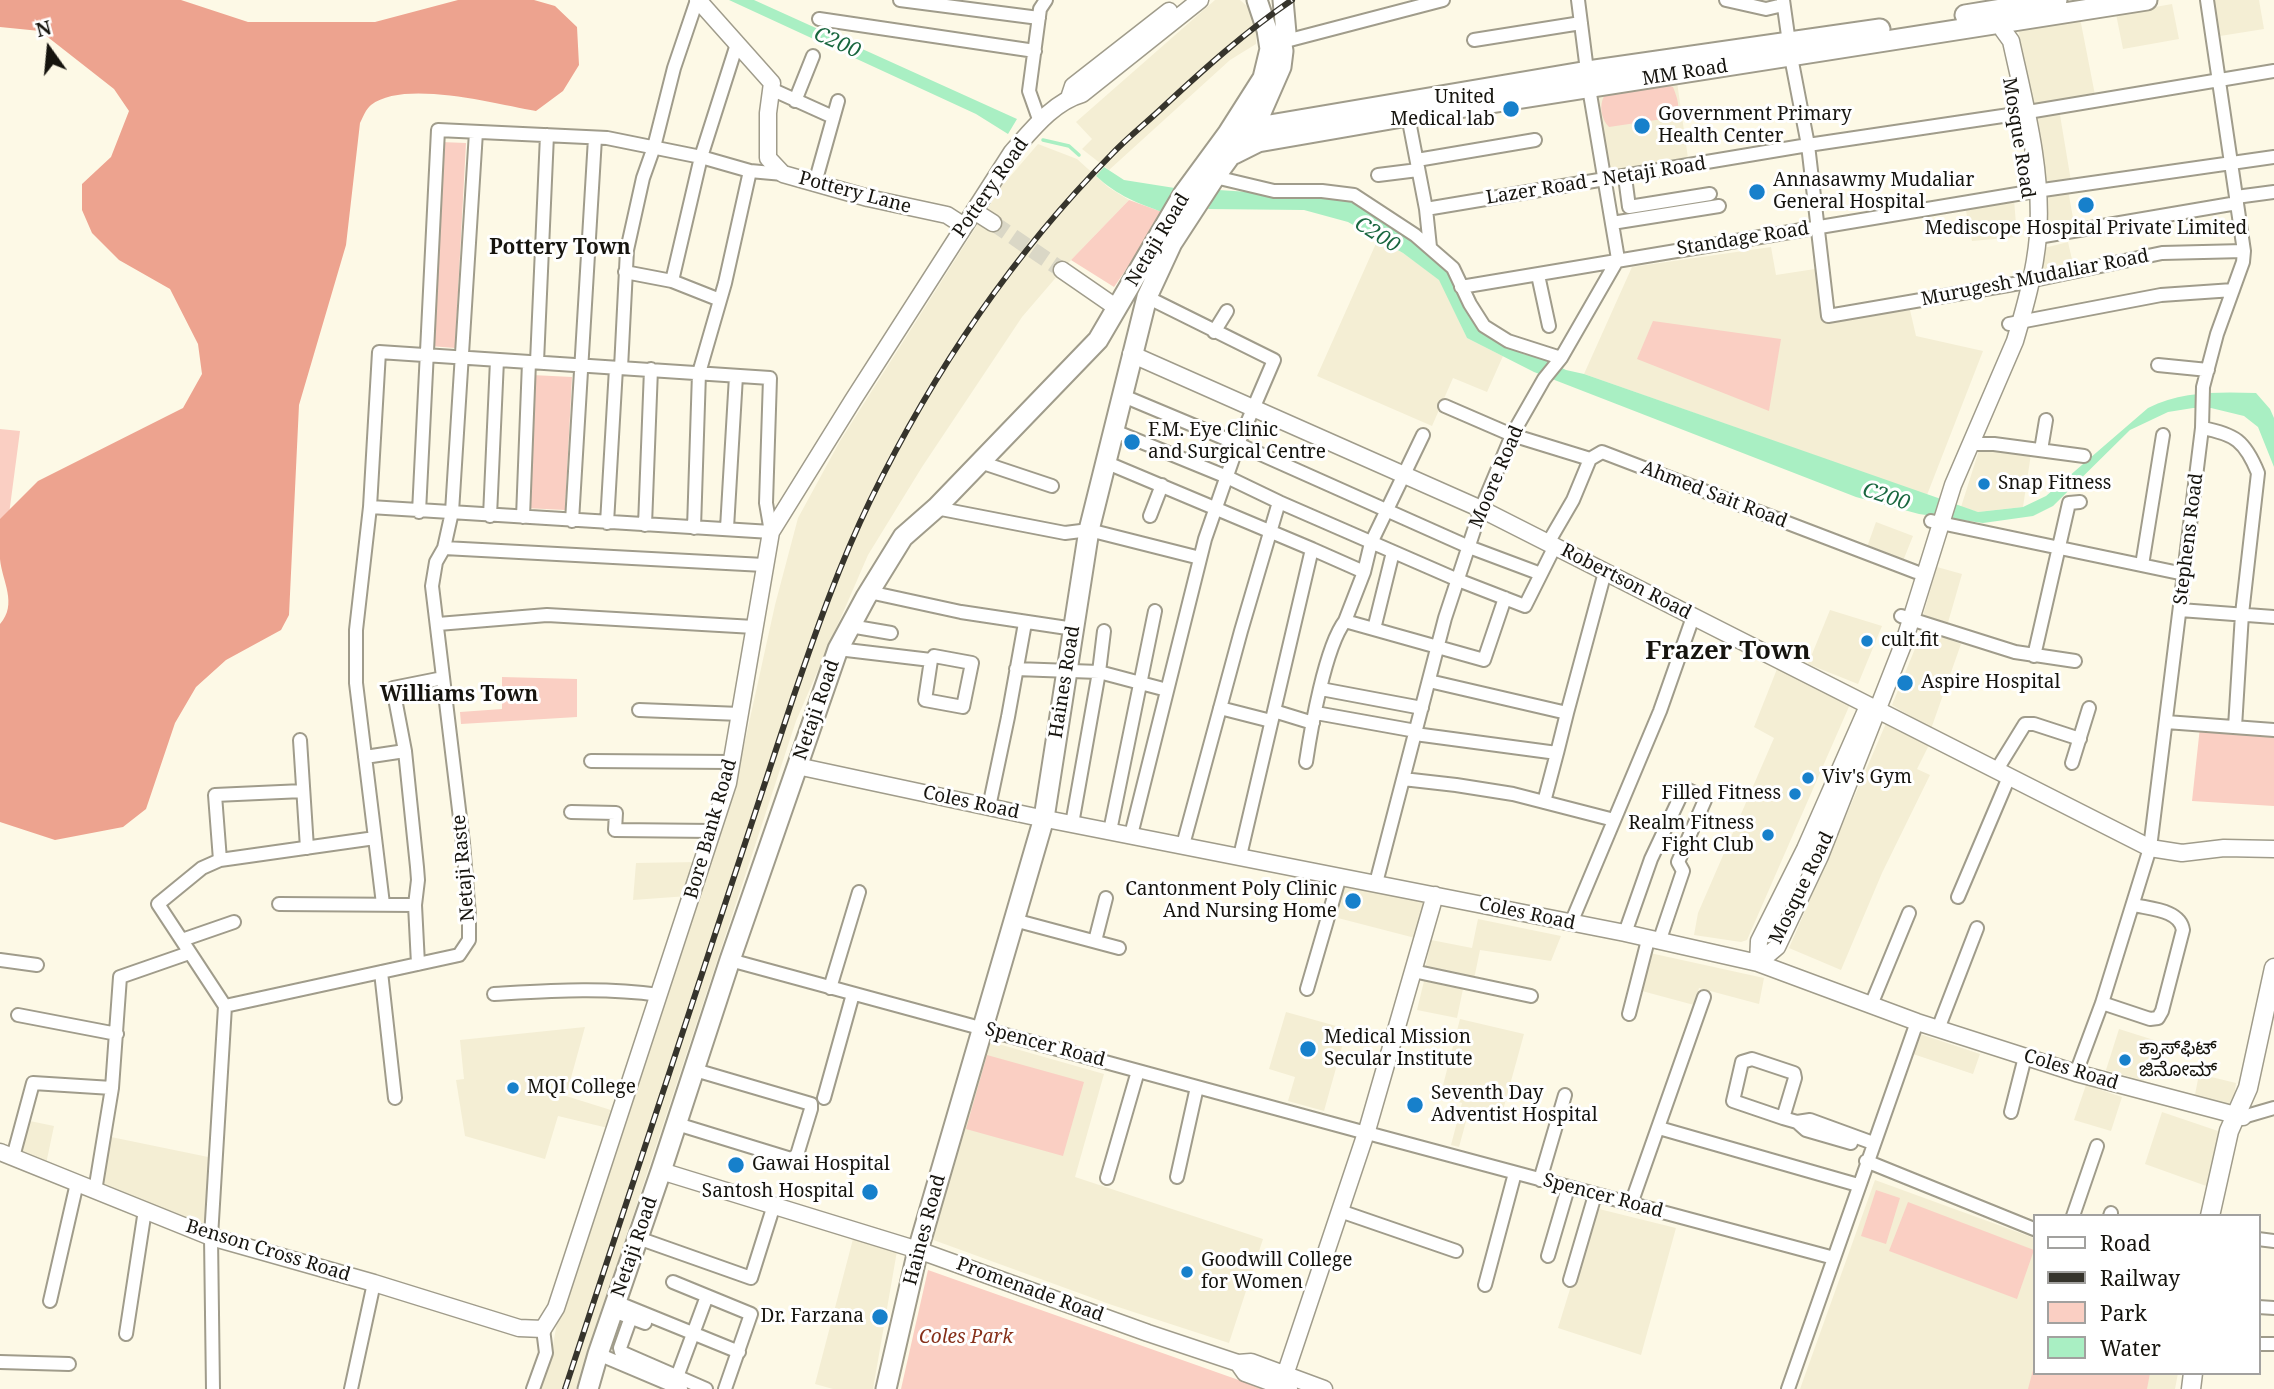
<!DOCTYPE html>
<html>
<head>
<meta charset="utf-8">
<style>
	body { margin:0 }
	#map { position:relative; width:2274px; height:1389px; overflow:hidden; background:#fdf9e6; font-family:"Noto Serif",serif }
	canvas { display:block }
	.legend { position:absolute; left:2033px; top:1214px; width:228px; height:161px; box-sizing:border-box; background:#fff; border:2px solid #a2a19f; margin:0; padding:9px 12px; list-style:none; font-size:21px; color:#16140e }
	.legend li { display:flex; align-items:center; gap:14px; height:35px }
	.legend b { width:35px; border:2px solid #a2a19f }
	.north { position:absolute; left:14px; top:14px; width:70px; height:70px; -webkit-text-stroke:5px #fff; paint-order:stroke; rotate:345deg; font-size:19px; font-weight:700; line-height:28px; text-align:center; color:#16140e }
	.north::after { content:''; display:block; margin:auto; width:24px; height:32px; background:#16140e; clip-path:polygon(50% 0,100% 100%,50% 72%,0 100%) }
</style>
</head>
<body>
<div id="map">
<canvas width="2274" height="1389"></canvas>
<ul class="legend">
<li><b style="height:9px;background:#fff"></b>Road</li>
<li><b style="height:9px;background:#36342c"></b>Railway</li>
<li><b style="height:19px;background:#facfc3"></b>Park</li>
<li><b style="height:19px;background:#a9efc3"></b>Water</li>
</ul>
<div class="north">N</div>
</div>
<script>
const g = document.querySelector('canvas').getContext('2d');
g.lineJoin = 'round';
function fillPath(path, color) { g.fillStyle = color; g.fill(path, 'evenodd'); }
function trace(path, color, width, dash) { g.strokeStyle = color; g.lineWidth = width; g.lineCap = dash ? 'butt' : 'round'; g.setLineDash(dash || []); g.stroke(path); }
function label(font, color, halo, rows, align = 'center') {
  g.font = font + ' "Noto Serif","Noto Sans Kannada",serif'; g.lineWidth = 6; g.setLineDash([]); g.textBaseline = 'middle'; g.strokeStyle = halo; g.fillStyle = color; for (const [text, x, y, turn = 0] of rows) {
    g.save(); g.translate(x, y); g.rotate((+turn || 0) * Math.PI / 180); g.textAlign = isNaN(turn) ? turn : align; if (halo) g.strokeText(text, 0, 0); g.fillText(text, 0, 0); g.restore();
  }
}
const built = new Path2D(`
	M1215,0h25l8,7 8,20v17l-26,16 -121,110 -27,-21 10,-10 -16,-17z
	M2214,0h45l5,29 -44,7z
	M2172,4l7,35 -56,10 -7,-35z
	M2080,18l15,77 -63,11 -14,-78z
	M1677,82l11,76 -81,13 -11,-76z
	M2059,109l12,72 -24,4 -12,-71z
	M1038,144l39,15 31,28 21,13 -58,60 -49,57 -100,150 -54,88 -72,166 -220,668h-38l15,-44 6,-34 177,-529 39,-177 23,-87 42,-77 162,-255z
	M2068,190l7,39 -29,5 2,-40z
	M2014,199l3,38 -45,4 -7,-35z
	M1378,239l25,14 37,27 27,58 36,18 -16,36 -34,-14 -21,48 -115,-50z
	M2068,242l5,22 -31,7 2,-23z
	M1771,247l5,28 39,-6 8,52 87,-11 6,26 67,15 -56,144 -343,-121 48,-107z
	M1980,447l51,7 -8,53 -45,5 -17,-5z
	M1876,522l37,14 -10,25 -36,-14z
	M1937,567l25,7 -15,52 -25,-7z
	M1830,610l52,16 -24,58 -50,-20z
	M1923,629l38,15 -30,85 -39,-24z
	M1777,669l74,33 -104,238 -6,2 -47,-7 4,-22 76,-175 -20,-11z
	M1887,721l44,20 -14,28 13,6 -48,98 -41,97 -52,-22z
	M699,862l-11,34 -55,4 3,-37z
	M1344,885l86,19 -11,35 -85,-22z
	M1478,919l83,17 -10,25 -71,-11 -6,29 -49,-9 6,-30 41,8z
	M1650,953l114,25 -5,26 -60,-16 -5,17 -52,-14z
	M1424,981l39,8 -6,29 -40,-8z
	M1286,1012l61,17 -23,82 -36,-10 7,-24 -26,-8z
	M1460,1019l64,15 -24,87 -32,-7 -9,33 -8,-2 11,-42 -22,-6z
	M585,1027l-19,69 48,15 -6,17 -50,-12 -13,43 -80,-23 -9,-56 8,-1 -4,-39z
	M2119,1029l38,12 -13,40 -38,-11z
	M1920,1034l60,20 -7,20 -60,-20z
	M988,1041l116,33 -29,103 188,62 -34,104 -117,-38 -184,-67z
	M2199,1074l37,9 -2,15 -5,6 -34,-9z
	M2086,1085l36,12 -11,34 -37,-11z
	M2162,1112l56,19 2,9 -11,47 -64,-23z
	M25,1120l29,6 -8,38 -27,-11z
	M111,1137l102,21 -5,67 -107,-40z
	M1875,1180l159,58v135h144l-3,16h-375z
	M1595,1208l81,20 -35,127 -83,-27z
	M853,1239l44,12 -24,138h-40l-18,-5z`);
const green = new Path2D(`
	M1670,86l3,1c4,10 8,21 3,30l-67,10c-8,-8 -10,-21 -5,-31z
	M441,142l25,1 -11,205 -25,-2z
	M1129,200l36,13 -51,74 -43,-27z
	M1653,321l128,18 -12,72 -132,-52z
	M532,375l40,2 -7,133 -40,-2z
	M0,429l20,2 -14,106 -6,-1z
	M502,677l75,2v38l-116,7 -1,-12 42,-3z
	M2200,727l74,6v73l-82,-5z
	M987,1055l97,27 -21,74 -97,-27z
	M1876,1190l24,8 -14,46 -25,-8z
	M1908,1202l126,48 -17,49 -128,-48z
	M928,1270l336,119h-363z
	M2034,1366v7h116l-3,16h-119z`);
const forest = new Path2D(`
	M0,0h181l67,22h127l83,-22h76l21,6 22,21 2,38 -16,26 -27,20c-40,-7 -132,-32 -165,-6 -5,4 -8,12 -11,18l-14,122 -47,160 -10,210 -8,15 -55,30 -30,27 -21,36 -29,86 -23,18 -68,13 -55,-18v-198c18,-20 2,-43 0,-65 0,-13 0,-27 0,-40l38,-38 145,-73 19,-34 -4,-30 -28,-55 -51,-29 -27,-27 -10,-23v-26l29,-27 18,-46 -15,-22 -74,-58 -40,-4z`);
const water = new Path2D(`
	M729,0h25l263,119 -9,15 -32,-20z
	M1104,167l20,13 57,9 -16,24c-28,-10 -47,-17 -69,-37z
	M1218,190l126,8 22,9 51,36 21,18 14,17 39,58 32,18 21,5 22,11 18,4 394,138 45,-5 23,-11 102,-88c34,-17 71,-16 108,-15l14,16 4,9v49l-16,-40 -14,-11 -33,-8h-18l-25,4 -38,18 -77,76 -20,10 -50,7 -64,-9 -63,-17 -322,-125 -67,-34 -28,-58 -36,-27 -55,-31 -44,-12 -96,-1z`);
const stream = new Path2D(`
	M1043,140l26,6 10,9`);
const tertiaryTunnel = new Path2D(`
	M993,223l69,47`);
const minor = new Path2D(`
	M900,0l139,18
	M1726,0l40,9 17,-4
	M1783,0l8,57 17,88 20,171 192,-33 142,-30 82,-2
	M819,19l216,32
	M1474,40l107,-17
	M1282,42l161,-42
	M771,89l62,28
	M795,101l18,-45
	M1408,116l18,93 382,-64 208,-31 258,-43
	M1040,122l-11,-31 11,-82 6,-9
	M1417,160l118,-20
	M1378,175l40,-5
	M1215,177l59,14h48l32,4 61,40 38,33 17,36 14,22 24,15 53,17
	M1625,177l4,30 81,-13
	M815,183l23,-82
	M2236,197l38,-5
	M1426,209l4,38
	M1612,223l107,-17
	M2038,237l199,-34
	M625,272l47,9 48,19
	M1538,275l11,51
	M672,281l29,-124 36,-113
	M1461,287l568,-95 245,-35
	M2009,324l152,-29 72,-5
	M1214,332l13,-21
	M537,362l10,-227
	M2158,365l50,5
	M621,368l6,-118 16,-72 11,-31 20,-79 23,-68
	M1121,395l117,49 231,103 72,27
	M1445,406l67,29 78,24 12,-7 314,120
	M2202,428c33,6 43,13 56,45l-16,141 -7,113
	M1112,430l115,47 52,25 -38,129 -58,214
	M1970,444h24l90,12
	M2041,450l5,-30
	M980,462l72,24
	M1105,462l207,87
	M1279,502l179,78 67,26 30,-60
	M936,508l129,25 24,-3 111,28
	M419,512l19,-382 169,8 94,19 49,14 33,3
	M490,516l7,-156
	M1150,516l12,-31
	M523,517l6,-155
	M572,521l23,-383
	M1931,521l253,53
	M607,523l9,-155
	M645,525l6,-156
	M694,528l5,-155 26,-90 25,-112
	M727,528l9,-152
	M1548,543l25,-43 17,-41
	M444,548l320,17
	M2142,565l21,-130
	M1364,572l-19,49 139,39 21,-62
	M869,592l92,20 113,17
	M2180,610l94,7
	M1901,616l114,36 60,9
	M438,624l109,-9 207,12
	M850,626l41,7
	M1374,629l19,-77
	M838,649l93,11
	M934,656l38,7 -9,44 -38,-7 6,-40z
	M2034,656l35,-153 11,-1
	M1016,669l83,3 68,18
	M1429,681l138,32 38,-141
	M1321,689l101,19
	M1220,708l51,13
	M639,710l101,4
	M1274,711l39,12
	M1316,713l100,18
	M2166,722l108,8
	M1415,734l142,19 10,-40
	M300,740l7,108
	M365,757l40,-6
	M591,761l141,1
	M1306,762c5,-33 19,-115 39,-141
	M2072,763l17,-55
	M1996,771l29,-47h9l46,15
	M1403,779l53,6 57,9 101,26
	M1544,802l13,-49
	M989,807l19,-90 17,-94
	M571,812l45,1 -1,17 98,1
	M1072,824l27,-152 5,-41
	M1110,831l45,-220
	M1131,835l74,-296 33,-95 36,-84 -127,-63
	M375,838l8,66
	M1240,856l72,-307 52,23 7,-29 52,-108
	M220,860l-5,-65 88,-4
	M1376,883l69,-265 36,-109 31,-74 32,-56 17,-21 57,-99 -28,-165 -12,-94
	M1958,897l51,-120
	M279,904l136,1
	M1014,920l105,28
	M1571,923l89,-212 33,-94
	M1625,933l26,-74 32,-68 3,-2 18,8 1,3 -27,62 5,9 -24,71
	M182,940l52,-18
	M1095,941l11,-43
	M0,960l37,5
	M730,960l629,171
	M418,964l-3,-59 3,-25 -1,-13 -12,-116 -12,-63 50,-10
	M1413,971l118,25
	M381,972l14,126
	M830,988l29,-96
	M1307,989l33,-113
	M494,994c55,-3 110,-7 165,1
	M2102,1003l48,16 8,-1 4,-7 21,-81c-3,-20 -32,-21 -49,-25
	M1871,1005l38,-92
	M225,1006l-67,-102 44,-36 18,-8 155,-22 -19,-155v-53l14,-123 9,-155 391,26 -4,125 5,29 -401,-25
	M225,1006l234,-51 10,-15v-25l-6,-72 -31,-257 4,-24 8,-14 8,-36 24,-380
	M1629,1014l19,-74
	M18,1015l99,19
	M1938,1029l39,-101
	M2076,1073l26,-70 48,-155 52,-420 1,-41 14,-53 26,-72 1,-11 -37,-251
	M824,1098l29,-104
	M2011,1112l14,-55
	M2243,1117l31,-9
	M1783,1118l-50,-17 9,-39 10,-3 42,14 1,5 -12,40 14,4 13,-2 63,23
	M1797,1122l9,8 45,13
	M677,1124l114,35 6,-4 14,-46v-5l-116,-34
	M1659,1128l199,57
	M1371,1134l463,124
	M13,1157l20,-74 79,5
	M1866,1161l168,68
	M1177,1177l20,-90
	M1107,1178l31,-107
	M1540,1180l25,-85
	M95,1191l17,-103 8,-111 69,-24
	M1631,1204l73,-207
	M1340,1211l116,40
	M2073,1216l24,-70
	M2110,1216l1,-3
	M638,1238l113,40 23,-73
	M2258,1239l16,2
	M1548,1256l20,-68
	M1570,1280l25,-85
	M673,1282l78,32 -26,75
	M1485,1285l30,-112
	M50,1301l27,-118
	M616,1302l123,50
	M2258,1307l16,1
	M613,1311l32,12
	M631,1317l-11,31 1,4 85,37
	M126,1334l19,-124
	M2258,1344h16
	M598,1354l83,35
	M0,1362l69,2
	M677,1377l30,-81
	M213,1389l-2,-152 14,-231
	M351,1389l23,-106
	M533,1389l13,-36 -3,-24
	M1788,1389l129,-367`);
const tertiary = new Path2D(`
	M698,0l74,83 -4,30v45l15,16 85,24 79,17 17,11
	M1069,98l4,-12 96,-75
	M974,211l19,12
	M1062,270l55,38
	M1131,354l350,155 669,339 32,5 42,-5 50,1
	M797,766l234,50 594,117 133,30 159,59 159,51 167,44
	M1758,963l19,-16 43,-91 84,-214 49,-157 62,-144c10,-34 20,-69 23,-105 5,-66 -13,-131 -27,-195l-8,-11
	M1758,963l1,-22 46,-92 63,-143
	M1368,1127l67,-232
	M0,1152l211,85 163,46 145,45 24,1 13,-21 172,-525 43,-251 82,-132 159,-248c19,-21 41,-50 70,-58l118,-94
	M661,1171l257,79 230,83 90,30 13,-1 73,27
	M1238,1363l7,10 44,16
	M1284,1389l1,-14 79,-236`);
const secondary = new Path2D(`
	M2210,1216l19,-85 19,-43 26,-120
	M2191,1389l2,-16`);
const primary = new Path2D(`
	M1965,15l92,-15
	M1282,42l4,-9 -3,-33
	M1246,129l342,-58 292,-42
	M1234,154l24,-12 150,-26 739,-116
	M588,1389l10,-35 63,-183 69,-211 108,-311 28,-52 37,-60 33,-29 162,-168 86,-147 44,-60 35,-55 7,-29 -3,-19 -10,-30
	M886,1389l32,-139 126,-432 45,-288 58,-233 25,-54 43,-66 45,-62 21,-48 2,-16 -2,-12`);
const rail = new Path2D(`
	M565,1389l228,-691c23,-67 46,-133 77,-197 62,-127 142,-246 241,-346 16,-17 34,-31 51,-47 42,-39 83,-76 130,-108`);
const markers = [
	[1511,109,9,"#1780cb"],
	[1642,126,9,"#1780cb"],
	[1757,192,9,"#1780cb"],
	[2086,205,9,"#1780cb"],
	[1132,442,9,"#1780cb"],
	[1984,484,7,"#1780cb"],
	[1867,641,7,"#1780cb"],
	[1905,683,9,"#1780cb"],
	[1808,778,7,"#1780cb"],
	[1795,794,7,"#1780cb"],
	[1768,835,7,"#1780cb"],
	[1353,901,9,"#1780cb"],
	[1308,1049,9,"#1780cb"],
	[2125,1060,7,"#1780cb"],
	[513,1088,7,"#1780cb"],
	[1415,1105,9,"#1780cb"],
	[736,1165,9,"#1780cb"],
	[870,1192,9,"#1780cb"],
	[1187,1272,7,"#1780cb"],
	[880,1317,9,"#1780cb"]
];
const streetNames = [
	["MM Road",1685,73,-9],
	["Mosque Road",2018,138,81],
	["Lazer Road - Netaji Road",1596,181,-9],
	["Pottery Road",991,188,-55],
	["Pottery Lane",855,193,15],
	["Standage Road",1743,239,-9],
	["Netaji Road",1158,240,-59],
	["Murugesh Mudaliar Road",2035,278,-11],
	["Moore Road",1497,477,-67],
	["Ahmed Sait Road",1714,495,21],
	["Stephens Road",2189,539,-83],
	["Robertson Road",1626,582,27],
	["Haines Road",1065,682,-81],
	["Netaji Road",817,710,-71],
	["Coles Road",971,803,12],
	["Bore Bank Road",711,829,-74],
	["Netaji Raste",464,868,-95],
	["Mosque Road",1802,888,-64],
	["Coles Road",1527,914,12],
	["Spencer Road",1045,1045,15],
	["Coles Road",2071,1070,17],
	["Spencer Road",1603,1196,15],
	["Haines Road",925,1230,-75],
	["Netaji Road",635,1247,-71],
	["Benson Cross Road",268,1251,17],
	["Promenade Road",1030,1290,20]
];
const poiNames = [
	["United",1495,98,"right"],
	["Medical lab",1495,120,"right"],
	["Government Primary",1658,115],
	["Health Center",1658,137],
	["Annasawmy Mudaliar",1773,181],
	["General Hospital",1773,203],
	["Mediscope Hospital Private Limited",2086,229,"center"],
	["F.M. Eye Clinic",1148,431],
	["and Surgical Centre",1148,453],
	["Snap Fitness",1998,484],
	["cult.fit",1881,641],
	["Aspire Hospital",1921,683],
	["Viv's Gym",1822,778],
	["Filled Fitness",1781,794,"right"],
	["Realm Fitness",1754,824,"right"],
	["Fight Club",1754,846,"right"],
	["Cantonment Poly Clinic",1337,890,"right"],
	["And Nursing Home",1337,912,"right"],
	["Medical Mission",1324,1038],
	["Secular Institute",1324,1060],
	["ಕ್ರಾಸ್‌ಫಿಟ್",2139,1049],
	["ಜಿನೋಮ್",2139,1071],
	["MQI College",527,1088],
	["Seventh Day",1431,1094],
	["Adventist Hospital",1431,1116],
	["Gawai Hospital",752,1165],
	["Santosh Hospital",854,1192,"right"],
	["Goodwill College",1201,1261],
	["for Women",1201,1283],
	["Dr. Farzana",864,1317,"right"]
];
const parkNames = [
	["Coles Park",966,1338]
];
const waterNames = [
	["C200",837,43,24],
	["C200",1377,235,32],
	["C200",1886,497,18]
];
const neighbourhoodNames = [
	["Pottery Town",560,248],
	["Williams Town",459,695]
];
const districtNames = [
	["Frazer Town",1728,652]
];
fillPath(built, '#f4eed4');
fillPath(green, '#facfc3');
fillPath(forest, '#eda38f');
fillPath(water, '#a9efc3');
trace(stream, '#a9efc3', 3.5);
trace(tertiaryTunnel, '#dad7c6', 16, [16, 8]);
trace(minor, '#a09c8b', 16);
trace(tertiary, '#a09c8b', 19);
trace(secondary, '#a09c8b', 21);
trace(primary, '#a09c8b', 23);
trace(minor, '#fff', 12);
trace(tertiary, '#fff', 16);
trace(secondary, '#fff', 18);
trace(primary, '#fff', 19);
trace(rail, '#36342c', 6);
trace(rail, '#fff', 3.5, [10]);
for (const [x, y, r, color] of markers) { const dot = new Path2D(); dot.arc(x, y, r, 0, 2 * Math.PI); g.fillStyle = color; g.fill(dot); trace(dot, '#fff', 2.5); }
label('19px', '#16140e', '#fff', streetNames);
label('19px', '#16140e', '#fff', poiNames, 'left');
label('italic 19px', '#863019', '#fff', parkNames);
label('italic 21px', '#19673f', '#fff', waterNames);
label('bold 21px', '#16140e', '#fff', neighbourhoodNames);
label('bold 26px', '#16140e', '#fff', districtNames);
</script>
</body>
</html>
